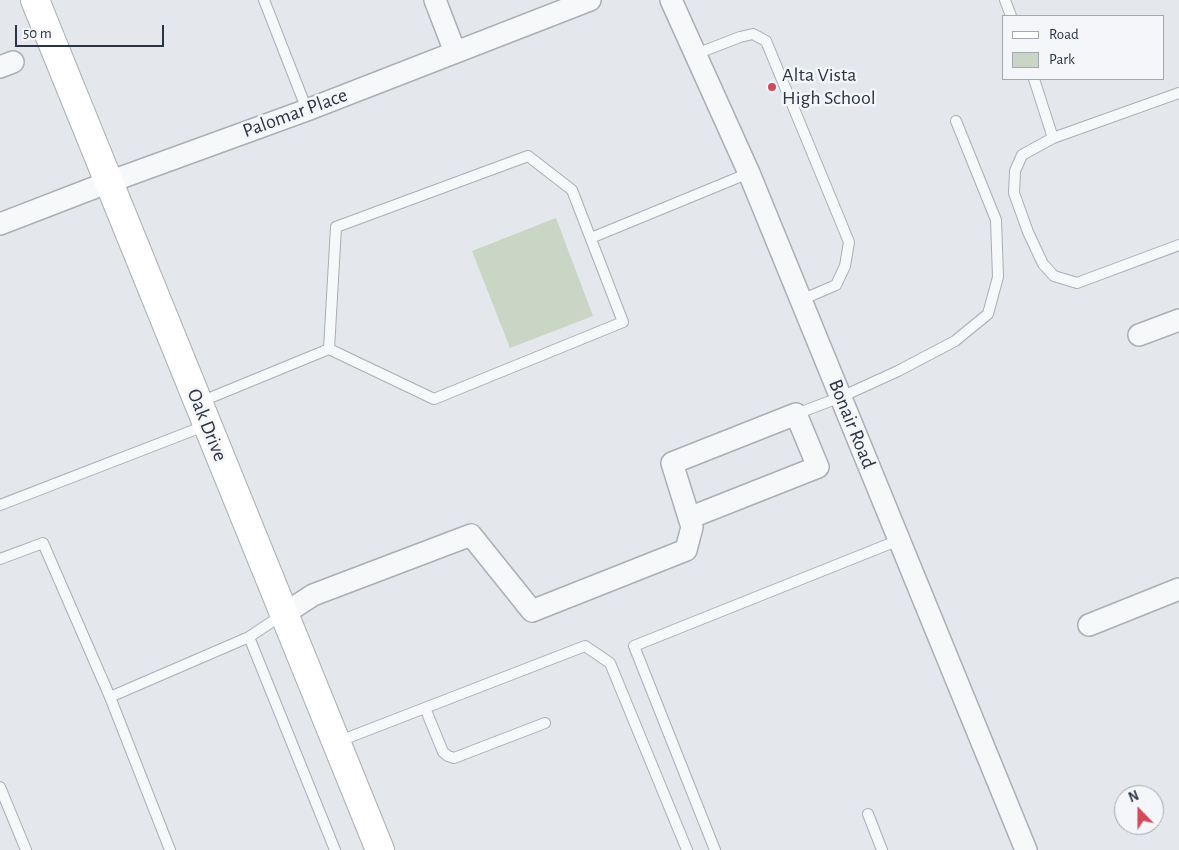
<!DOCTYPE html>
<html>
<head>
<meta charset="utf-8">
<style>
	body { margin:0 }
	#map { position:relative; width:1179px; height:850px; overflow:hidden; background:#e4e7ec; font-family:"Alegreya Sans",sans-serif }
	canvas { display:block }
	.legend { position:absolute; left:1002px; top:15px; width:162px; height:65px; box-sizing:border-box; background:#f4f6f9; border:1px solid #a4a8b1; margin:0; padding:6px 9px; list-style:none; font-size:15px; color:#2b3445 }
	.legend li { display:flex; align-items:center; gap:10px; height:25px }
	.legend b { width:25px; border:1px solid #a4a8b1 }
	.north { position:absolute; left:1114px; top:785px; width:50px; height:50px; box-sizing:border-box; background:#f4f6f9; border:1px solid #a4a8b1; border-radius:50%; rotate:338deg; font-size:14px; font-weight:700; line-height:20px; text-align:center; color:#2b3445 }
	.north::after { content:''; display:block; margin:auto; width:18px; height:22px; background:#d1495b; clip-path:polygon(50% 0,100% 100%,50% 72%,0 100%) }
	.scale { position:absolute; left:15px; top:25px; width:149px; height:22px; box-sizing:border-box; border:2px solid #2b3445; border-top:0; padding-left:6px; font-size:15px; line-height:18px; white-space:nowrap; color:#2b3445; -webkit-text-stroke:4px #f4f6f9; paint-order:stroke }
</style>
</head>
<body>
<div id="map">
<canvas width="1179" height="850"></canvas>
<ul class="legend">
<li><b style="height:6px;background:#fff"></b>Road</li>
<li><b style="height:14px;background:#c9d6c5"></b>Park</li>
</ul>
<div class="north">N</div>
<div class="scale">50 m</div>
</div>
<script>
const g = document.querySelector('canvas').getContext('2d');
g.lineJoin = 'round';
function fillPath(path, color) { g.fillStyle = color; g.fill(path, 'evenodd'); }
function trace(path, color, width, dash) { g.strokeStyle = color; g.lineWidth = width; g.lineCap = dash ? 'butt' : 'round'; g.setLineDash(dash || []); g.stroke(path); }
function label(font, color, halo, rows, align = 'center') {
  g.font = font + ' "Alegreya Sans",sans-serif'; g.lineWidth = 5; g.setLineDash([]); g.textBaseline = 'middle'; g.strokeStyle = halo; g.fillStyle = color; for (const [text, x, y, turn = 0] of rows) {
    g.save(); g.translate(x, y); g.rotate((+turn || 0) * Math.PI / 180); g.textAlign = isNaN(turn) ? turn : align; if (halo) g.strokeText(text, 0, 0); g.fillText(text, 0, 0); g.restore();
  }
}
const green = new Path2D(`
	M556,218l37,98 -83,32 -38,-97z`);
const lane = new Path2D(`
	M264,0l43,110
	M1005,0l6,16
	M696,54l44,-17 13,-3 13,7 83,201 -4,24 -9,19 -35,15
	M1034,79l19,59
	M1179,93l-126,45 -31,17 -7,16 -1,22 14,39 15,32 11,12 23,7 102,-38
	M591,238l158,-65
	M200,402l129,-53 105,50 189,-77 -51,-132 -44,-34 -192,71 -7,122
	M796,414l45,-17 57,-26 57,-30 33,-27 10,-37 -2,-57 -40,-99
	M0,505l207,-80
	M0,559l43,-16 67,154 60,153
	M249,637l86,213
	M110,697l139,-60 33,-22
	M425,708l18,44 5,4 6,2 91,-35
	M337,742l248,-96 25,17 77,187
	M0,787l26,63
	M868,814l14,36
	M715,850l-81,-204 265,-106`);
const street = new Path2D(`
	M435,0l20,52
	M671,0l78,173 277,677
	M0,67l13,-5
	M0,224l109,-42 198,-72 283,-110
	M1139,335l40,-15
	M284,614l29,-19 158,-60 61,76 154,-61 6,-23 -20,-64 124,-49 22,53 -129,51
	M1089,625l90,-36`);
const secondary = new Path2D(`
	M35,0l345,850`);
const markers = [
	[772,87,5,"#d1495b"]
];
const poiNames = [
	["Alta Vista",782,75],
	["High School",782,98]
];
const streetNames = [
	["Palomar Place",295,113,-20],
	["Bonair Road",852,424,68],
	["Oak Drive",207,425,68]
];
fillPath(green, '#c9d6c5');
trace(lane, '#a9aeb7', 12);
trace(street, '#a9aeb7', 24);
trace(secondary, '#a9aeb7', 30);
trace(lane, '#f7f8fa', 10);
trace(street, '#f7f8fa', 21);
trace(secondary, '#fff', 28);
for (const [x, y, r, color] of markers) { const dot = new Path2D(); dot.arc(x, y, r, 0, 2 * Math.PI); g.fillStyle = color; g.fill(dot); trace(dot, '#f4f6f9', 2); }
label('20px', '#2b3445', '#f4f6f9', poiNames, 'left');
label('20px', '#2b3445', '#f4f6f9', streetNames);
</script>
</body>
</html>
